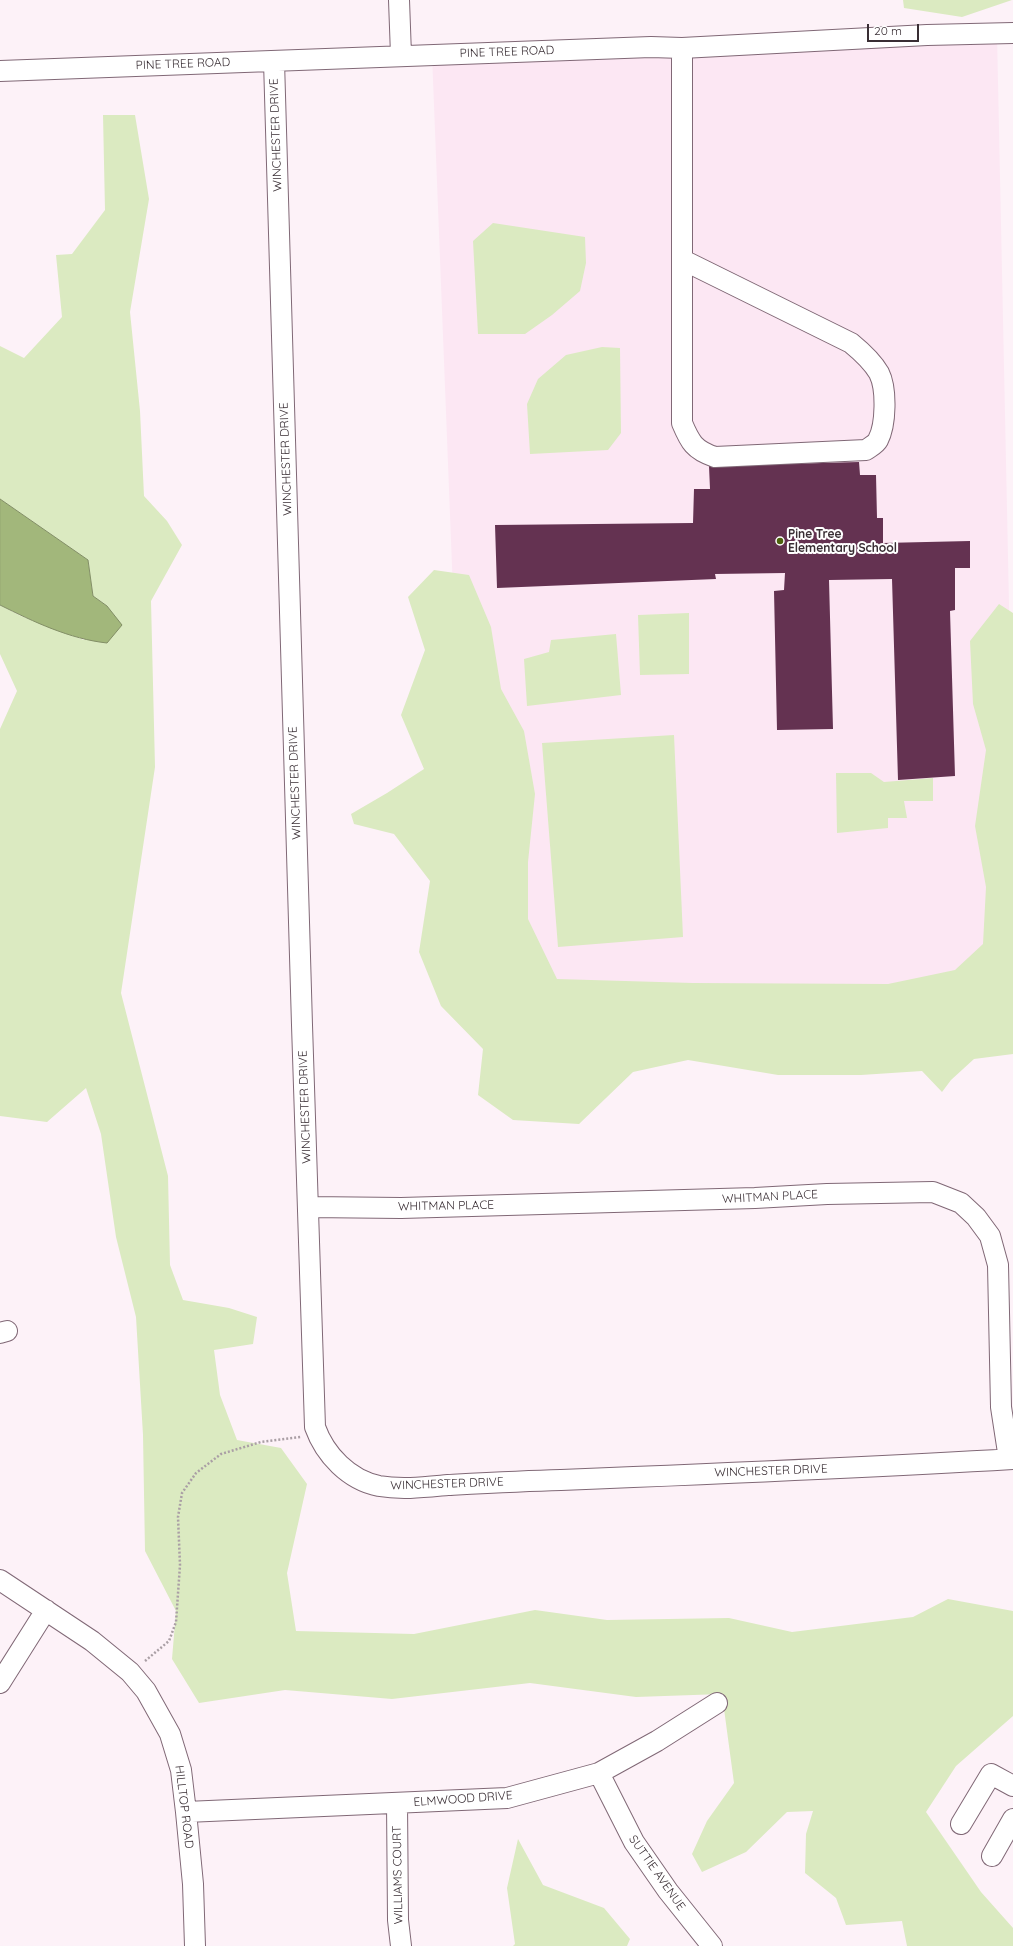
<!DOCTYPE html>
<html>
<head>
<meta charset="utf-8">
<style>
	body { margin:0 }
	#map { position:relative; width:1013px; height:1946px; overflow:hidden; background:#fdf2f8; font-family:Quicksand,sans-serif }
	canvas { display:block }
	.scale { position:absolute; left:867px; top:24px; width:52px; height:18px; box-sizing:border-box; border:2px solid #392e34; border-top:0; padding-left:5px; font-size:12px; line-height:14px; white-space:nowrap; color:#392e34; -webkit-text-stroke:3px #fff; paint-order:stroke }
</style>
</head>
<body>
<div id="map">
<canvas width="1013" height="1946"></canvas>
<div class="scale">20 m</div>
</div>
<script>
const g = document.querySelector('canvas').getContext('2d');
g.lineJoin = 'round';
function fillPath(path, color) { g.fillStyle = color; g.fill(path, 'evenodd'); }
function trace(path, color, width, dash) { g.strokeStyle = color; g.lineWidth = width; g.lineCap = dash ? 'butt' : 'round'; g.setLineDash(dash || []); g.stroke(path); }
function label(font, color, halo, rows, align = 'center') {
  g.font = font + ' Quicksand,sans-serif'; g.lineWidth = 4; g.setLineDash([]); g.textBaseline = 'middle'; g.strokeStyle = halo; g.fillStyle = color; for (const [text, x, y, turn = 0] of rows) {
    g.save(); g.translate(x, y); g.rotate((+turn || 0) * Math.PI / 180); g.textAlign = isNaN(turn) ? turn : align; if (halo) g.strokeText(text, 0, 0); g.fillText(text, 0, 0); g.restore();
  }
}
const built = new Path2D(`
	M997,34l16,760v202l-543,31 -38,-973z`);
const green = new Path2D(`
	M903,0h109l-50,17 -58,-9z
	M103,115h32l14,84 -19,113 10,99 4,85 23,25 15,24 -31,56 4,166 -34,226 47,183 2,89 13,35 46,8 28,9 -4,27 -39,6 6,45 17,45 44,8 26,36 -20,89 9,58 118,3 121,-24 72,10 122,-2 63,14 121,-15 35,-18 65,12v105l-57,50 -30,46 55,80 32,36v18h-106l-5,-25 -56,4 -10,-27 -31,-25 1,-39 7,-23 -26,1 -41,40 -44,20 -10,-18 15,-33 27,-38 -12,-89 -86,3 -106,-14 -138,16 -107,-9 -86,13 -27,-44 4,-48 -31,-60 -2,-116 -7,-118 -20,-80 -15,-103 -15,-46 -39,34 -47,-6v-387l17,-38 -17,-37v-49l21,11 63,24 23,-34 -14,-10 -5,-36 -88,-61v-153l24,12 38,-41 -6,-62 16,-1 33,-44z
	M493,223l92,14 1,26 -6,28 -28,24 -27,19h-47l-5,-93z
	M602,347l18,1 1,85 -13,17 -78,4 -3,-50 11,-25 28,-24z
	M434,570l35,5 22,52 10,62 23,42 11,63 -7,68v57l29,60 136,4 195,1 67,-14 28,-26 3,-57 -11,-61 11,-76 -13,-46 -3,-63 29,-37 14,9v441l-39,5 -23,21 -9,12 -20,-21 -61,4h-83l-90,-15 -55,12 -54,52 -66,-4 -35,-25 5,-46 -42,-43 -22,-54 11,-71 -36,-47 -40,-10 -3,-10 36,-21 37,-24 -23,-54 24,-65 -17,-53z
	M689,613v61l-49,1 -2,-60z
	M616,634l5,61 -94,11 -3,-47 25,-7 2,-12z
	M674,735l9,202 -125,10 -16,-204z
	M836,773h35l13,9 49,-4v23h-29l3,17h-19v10l-51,5z
	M518,1839l25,46 61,23 26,31 -3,7h-114l2,-2 -8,-56z`);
const water = new Path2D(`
	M0,499l88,61 5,36 14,10 15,19 -15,18c-37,-4 -73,-21 -107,-38z`);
const building = new Path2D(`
	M859,462l1,13h16l1,43h6v25l87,-2v27h-15v42l-5,1 5,165 -57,4 -6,-201 -63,1 4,149 -56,1 -3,-139 10,-1 1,-17 -70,1 1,5 -219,9 -2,-63 198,-2 1,-34h16l-1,-23z`);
const path = new Path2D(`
	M145,1661l24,-20 7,-19 4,-57 -2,-48 4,-24 14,-20 25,-19 40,-12 40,-5`);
const minor = new Path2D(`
	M399,0l2,55
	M682,48v375c8,19 12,27 33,34l151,-7c4,-3 10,-6 12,-10 8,-15 9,-51 1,-67 -7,-12 -17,-21 -28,-30l-168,-83
	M274,61l28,964 13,402c10,28 34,53 64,59 23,4 47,1 69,-1 38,-2 75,-4 113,-5 151,-6 301,-12 452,-21
	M0,71l651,-24 31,1 245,-13 86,-2
	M309,1207l92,1 354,-10 72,-4 106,-2 28,11 15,14 14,19 8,29 3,142 8,52
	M0,1333l7,-2
	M0,1580l92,61 38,31 16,19 24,43 11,36 5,42 7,72 2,62
	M0,1683l46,-73
	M599,1773l35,69 34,49 44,55
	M397,1803l1,117 3,26
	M186,1812l321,-14 92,-25 58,-32 60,-38
	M961,1824l30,-50 22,12
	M992,1856l21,-37`);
const markers = [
	[780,541,4,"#4d620e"]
];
const streetNames = [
	["PINE TREE ROAD",507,52,-2],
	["PINE TREE ROAD",183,64,-2],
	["WINCHESTER DRIVE",276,135,-92],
	["WINCHESTER DRIVE",286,459,-92],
	["WINCHESTER DRIVE",295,783,-92],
	["WINCHESTER DRIVE",305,1107,-92],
	["WHITMAN PLACE",770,1197,-3],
	["WHITMAN PLACE",446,1206,-1],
	["WINCHESTER DRIVE",771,1471,-2],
	["WINCHESTER DRIVE",447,1484,-2],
	["ELMWOOD DRIVE",463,1799,-4],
	["HILLTOP ROAD",184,1807,83],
	["SUTTIE AVENUE",657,1873,55],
	["WILLIAMS COURT",398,1875,-91]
];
const poiNames = [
	["Pine Tree",788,534],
	["Elementary School",788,548]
];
fillPath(built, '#fce7f3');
fillPath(green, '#dbeac1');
fillPath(water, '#a2b77b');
trace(water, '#828e66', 1);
fillPath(building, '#643251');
trace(minor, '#806876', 22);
trace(path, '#aa9fa5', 2.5, [2, 2]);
trace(minor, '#fff', 20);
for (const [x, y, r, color] of markers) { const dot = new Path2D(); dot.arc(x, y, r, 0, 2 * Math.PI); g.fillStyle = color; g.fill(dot); trace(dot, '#fff', 1.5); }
label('12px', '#392e34', '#fff', streetNames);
label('bold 12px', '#392e34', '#fff', poiNames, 'left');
</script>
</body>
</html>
